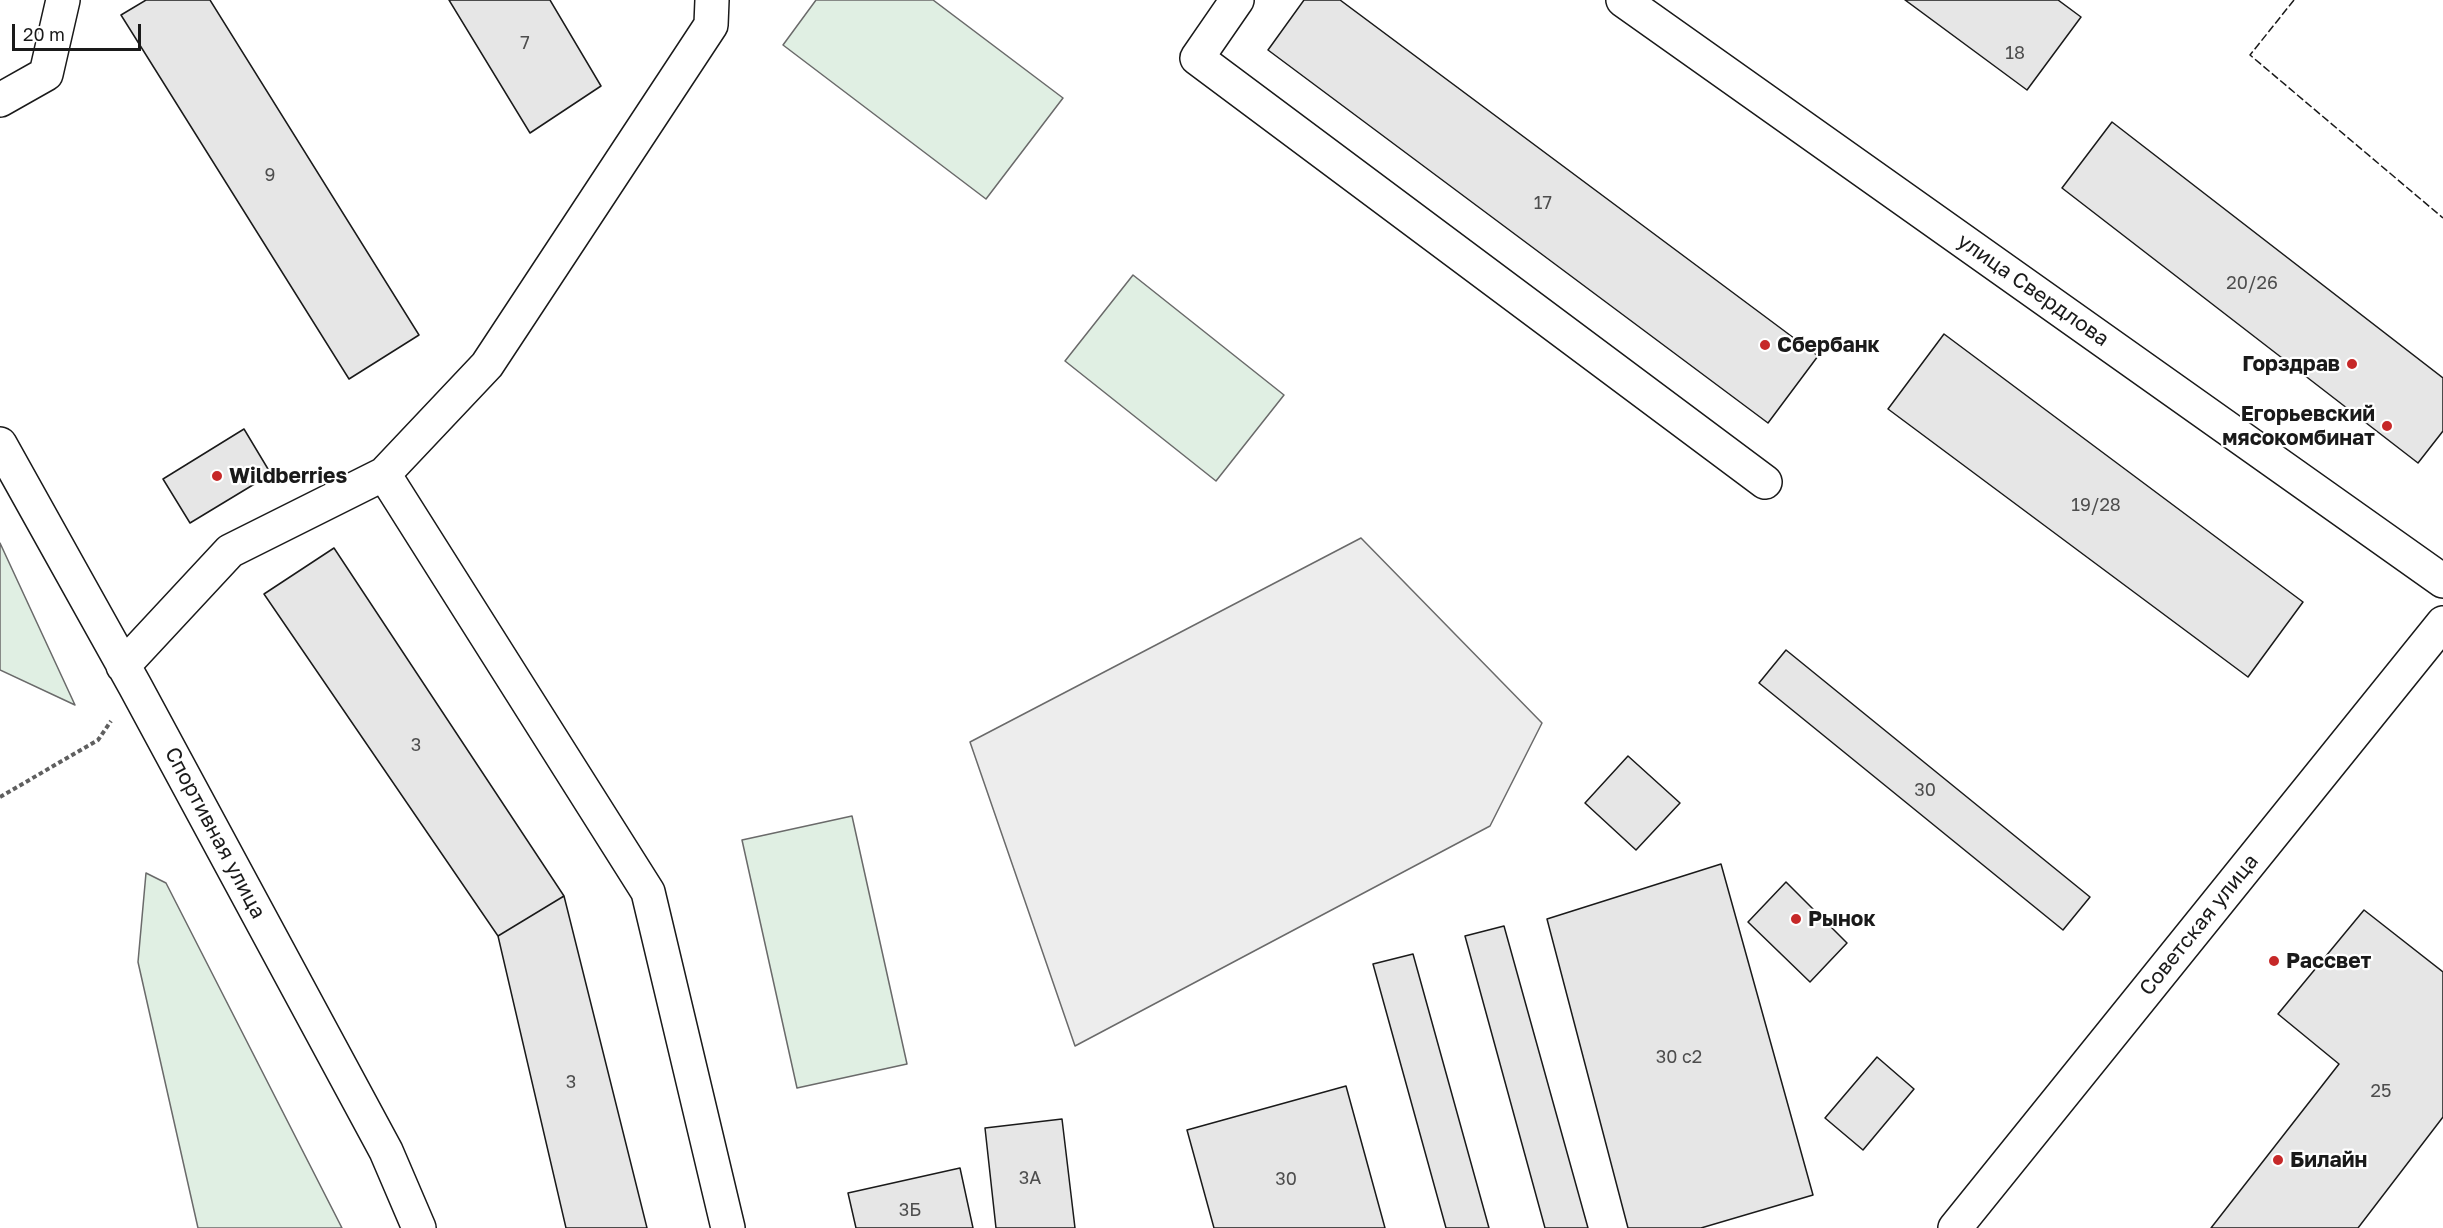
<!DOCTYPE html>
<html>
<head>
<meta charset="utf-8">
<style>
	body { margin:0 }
	#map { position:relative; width:2443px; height:1228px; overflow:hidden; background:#fff; font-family:"Golos Text",sans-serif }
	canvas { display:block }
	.scale { position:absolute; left:12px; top:24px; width:129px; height:27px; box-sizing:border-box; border:3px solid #1a1a1a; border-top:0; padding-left:8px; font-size:18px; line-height:21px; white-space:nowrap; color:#1a1a1a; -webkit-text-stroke:4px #fff; paint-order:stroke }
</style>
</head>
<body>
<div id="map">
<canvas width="2443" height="1228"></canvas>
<div class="scale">20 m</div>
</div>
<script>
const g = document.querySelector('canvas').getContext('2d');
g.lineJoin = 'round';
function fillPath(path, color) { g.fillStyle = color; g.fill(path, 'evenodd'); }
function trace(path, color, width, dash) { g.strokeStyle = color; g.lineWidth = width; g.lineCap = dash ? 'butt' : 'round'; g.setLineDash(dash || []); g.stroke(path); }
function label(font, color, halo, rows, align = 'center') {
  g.font = font + ' "Golos Text",sans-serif'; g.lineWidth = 4.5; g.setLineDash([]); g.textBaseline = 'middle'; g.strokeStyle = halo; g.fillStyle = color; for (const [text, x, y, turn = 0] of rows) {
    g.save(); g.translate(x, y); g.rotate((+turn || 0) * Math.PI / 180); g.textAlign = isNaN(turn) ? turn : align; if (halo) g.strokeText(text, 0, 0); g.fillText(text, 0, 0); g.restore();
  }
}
const green = new Path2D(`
	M816,0h117l130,98 -77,101 -203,-154z
	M1133,275l151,120 -68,86 -151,-120z
	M0,543l75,162 -75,-35z
	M852,816l55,248 -110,24 -55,-248z
	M146,873l20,10 176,345h-144l-60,-266z`);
const parking = new Path2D(`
	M1361,538l181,185 -52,103 -415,220 -105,-304z`);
const building = new Path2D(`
	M146,0h64l209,335 -70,44 -228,-364z
	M449,0h101l51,86 -71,47z
	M1304,0h36l478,356 -50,67 -500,-373z
	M1905,0h153l23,17 -54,73z
	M2112,122l331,256v53l-25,32 -356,-275z
	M1944,334l359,268 -55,75 -360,-268z
	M244,429l27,45 -81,49 -27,-44z
	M334,548l230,348 -66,40 -234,-342z
	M1786,650l304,247 -27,33 -304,-247z
	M1628,756l52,47 -44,47 -51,-47z
	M1721,864l92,331 -112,33h-73l-81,-309z
	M1786,882l61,61 -37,39 -62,-60z
	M564,896l83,332h-81l-68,-292z
	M2364,910l79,62v145l-85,111h-147l128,-164 -61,-50z
	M1504,926l84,302h-43l-80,-292z
	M1413,954l76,274h-43l-73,-264z
	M1877,1057l37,32 -51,61 -38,-32z
	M1346,1086l39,142h-171l-27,-98z
	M1062,1119l13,109h-79l-11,-100z
	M960,1168l13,60h-117l-8,-35z`);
const path = new Path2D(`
	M0,797l98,-57 13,-19`);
const minor = new Path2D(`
	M1237,0l-40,58 568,424
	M1623,0l820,581
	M0,100l46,-26 17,-74
	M0,444l135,242 251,465 33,77
	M384,474l103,-109 224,-340 1,-25
	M123,666l107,-115 154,-77 264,418 80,336
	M1955,1228l488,-605`);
const fence = new Path2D(`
	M2294,0l-44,55 193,163`);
const markers = [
	[1765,345,6,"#c62828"],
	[2352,364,6,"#c62828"],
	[2387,426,6,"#c62828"],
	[217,476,6,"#c62828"],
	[1796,919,6,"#c62828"],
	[2274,961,6,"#c62828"],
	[2278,1160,6,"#c62828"]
];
const numberNames = [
	["7",525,43],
	["18",2015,53],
	["9",270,175],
	["17",1543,203],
	["20/26",2252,283],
	["19/28",2096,505],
	["3",416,745],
	["30",1925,790],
	["30 c2",1679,1057],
	["3",571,1082],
	["25",2381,1091],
	["3А",1030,1178],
	["30",1286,1179],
	["3Б",910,1210]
];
const streetNames = [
	["улица Свердлова",2033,290,35],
	["Спортивная улица",215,833,62],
	["Советская улица",2199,925,-51]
];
const poiNames = [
	["Сбербанк",1777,345],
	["Горздрав",2340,364,"right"],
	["Егорьевский",2375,414,"right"],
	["мясокомбинат",2375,438,"right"],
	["Wildberries",229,476],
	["Рынок",1808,919],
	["Рассвет",2286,961],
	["Билайн",2290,1160]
];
fillPath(green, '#e0efe3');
trace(green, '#6a6a6a', 1.5);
fillPath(parking, '#ededed');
trace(parking, '#6a6a6a', 1.5);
fillPath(building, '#e6e6e6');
trace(building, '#1a1a1a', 1.5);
trace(minor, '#1a1a1a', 36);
trace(path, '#5f5f5f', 4, [4.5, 3]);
trace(minor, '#fff', 33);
trace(fence, '#1a1a1a', 1.5, [8, 3]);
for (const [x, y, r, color] of markers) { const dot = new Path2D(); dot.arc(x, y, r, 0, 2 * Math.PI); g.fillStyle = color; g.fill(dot); trace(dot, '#fff', 2); }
label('18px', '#4d4d4d', null, numberNames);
label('21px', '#1a1a1a', '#fff', streetNames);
label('bold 21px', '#1a1a1a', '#fff', poiNames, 'left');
</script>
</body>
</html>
